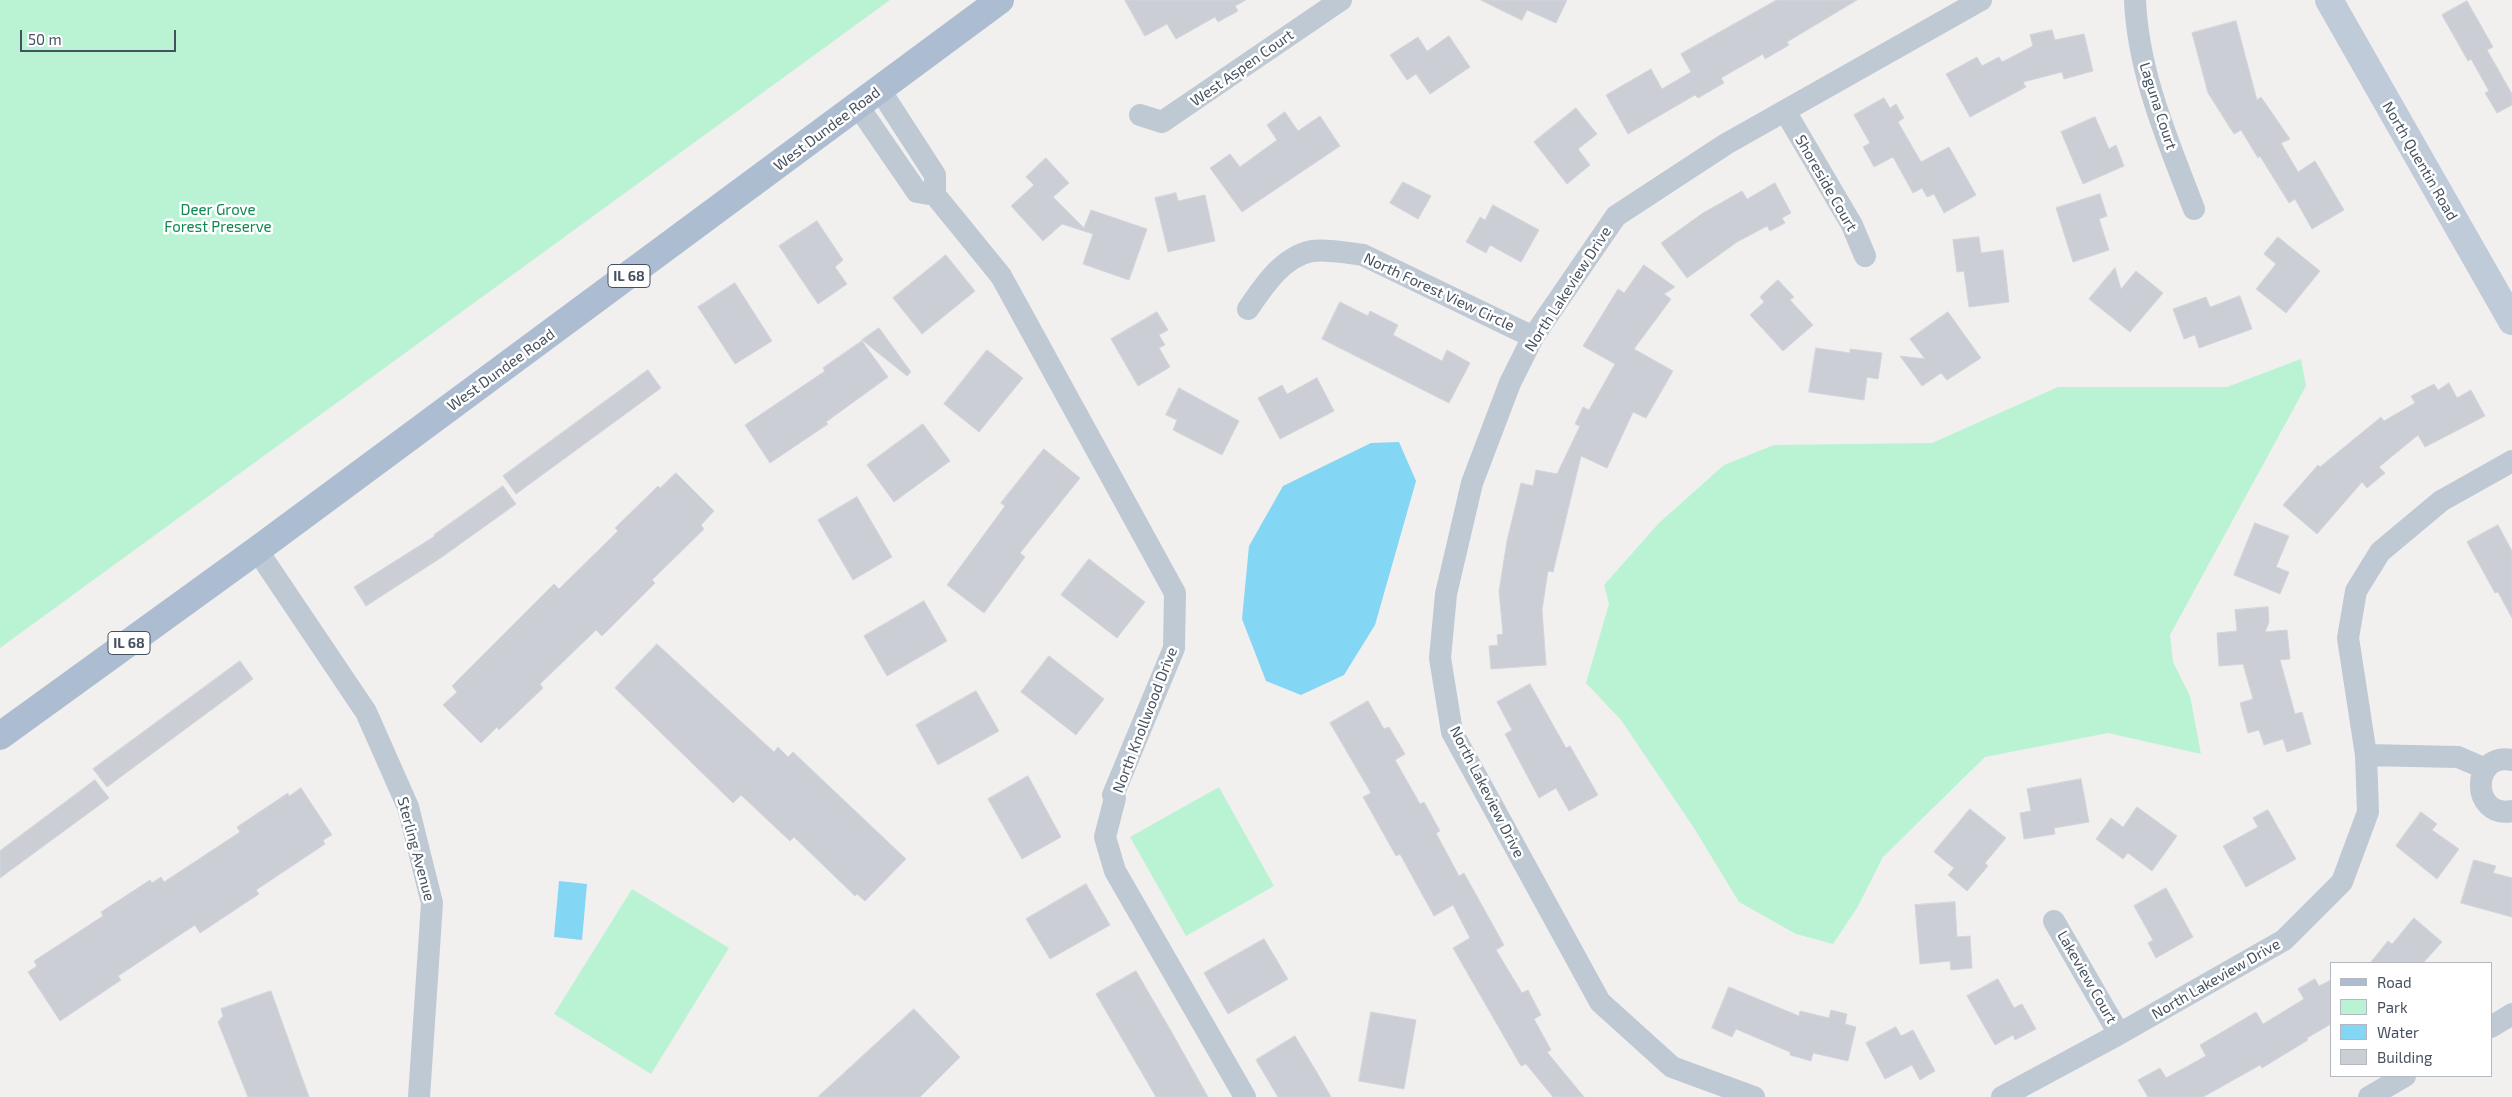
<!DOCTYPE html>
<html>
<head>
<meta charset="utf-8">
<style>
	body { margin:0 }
	#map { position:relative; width:2512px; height:1097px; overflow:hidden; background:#f2efef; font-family:"Exo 2",sans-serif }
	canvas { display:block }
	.legend { position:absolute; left:2330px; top:962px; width:162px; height:115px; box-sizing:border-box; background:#fff; border:1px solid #b5b9bf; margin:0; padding:6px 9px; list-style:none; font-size:15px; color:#46515f }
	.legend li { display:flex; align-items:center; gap:10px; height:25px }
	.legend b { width:25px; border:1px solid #b5b9bf }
	.scale { position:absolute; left:20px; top:30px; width:156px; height:22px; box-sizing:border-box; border:2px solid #46515f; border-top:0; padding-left:6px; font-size:15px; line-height:18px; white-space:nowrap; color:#46515f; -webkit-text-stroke:4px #fff; paint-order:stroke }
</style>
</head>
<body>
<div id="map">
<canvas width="2512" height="1097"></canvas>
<ul class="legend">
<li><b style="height:6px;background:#adbdd1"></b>Road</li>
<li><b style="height:14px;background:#baf3d4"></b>Park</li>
<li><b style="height:14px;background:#83d6f4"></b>Water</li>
<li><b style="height:14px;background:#cbced5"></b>Building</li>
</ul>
<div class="scale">50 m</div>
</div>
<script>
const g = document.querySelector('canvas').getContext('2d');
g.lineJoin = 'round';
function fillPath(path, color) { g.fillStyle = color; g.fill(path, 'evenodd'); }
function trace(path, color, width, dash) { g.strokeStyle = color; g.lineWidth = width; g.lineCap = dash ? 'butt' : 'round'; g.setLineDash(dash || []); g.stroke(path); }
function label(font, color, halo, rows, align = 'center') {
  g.font = font + ' "Exo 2",sans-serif'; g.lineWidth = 5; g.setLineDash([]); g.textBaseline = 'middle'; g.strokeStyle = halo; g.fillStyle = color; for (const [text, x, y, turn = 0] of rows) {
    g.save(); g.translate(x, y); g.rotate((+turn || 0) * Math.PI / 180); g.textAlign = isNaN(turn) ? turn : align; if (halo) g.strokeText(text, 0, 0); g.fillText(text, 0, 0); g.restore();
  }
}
const green = new Path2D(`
	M0,0h890l-890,648z
	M2301,359l5,27 -136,249 3,27 17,34 11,58 -93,-21 -123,24 -102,100 -26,51 -24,36 -37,-10 -57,-32 -45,-74 -73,-108 -35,-37 23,-79 -5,-19 55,-62 65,-58 50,-20 158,-2 126,-56h169z
	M1219,787l55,99 -88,50 -56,-99z
	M632,889l97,59 -78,126 -97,-60z`);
const water = new Path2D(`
	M1399,442l17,39 -41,144 -31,50 -43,20 -35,-14 -24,-62 7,-73 34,-60 88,-43z
	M559,881l28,3 -5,56 -28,-3z`);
const building = new Path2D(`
	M1125,0h121l-11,6 3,5 -20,11 -3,-5 -39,22 -9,-15 -22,12z
	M1481,0h86l-11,23 -29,-13 -5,10z
	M1777,0h80l-70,42 2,3 -24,14 -2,-5 -42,24 3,5 -26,15 -3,-3 -67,39 -22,-39 45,-26 11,20 29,-17 -10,-18z
	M2467,1l26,46 -6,3 25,44v11l-15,8 -12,-20 4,-2 -18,-32 -3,2 -26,-46z
	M2236,21l21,79 4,-3 29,42 -9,4 17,29 17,-11 29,49 -32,19 -17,-30 -6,4 -29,-47 -2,2 -17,-28 -7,4 -26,-41 -16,-60z
	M2052,30l3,10 29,-6 9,37 -29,8 -2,-7 -39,10 3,5 -56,30 -24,-43 31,-17 5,9 17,-9 3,5 31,-16 -3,-11z
	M1449,36l21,31 -40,27 -14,-20 -9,6 -17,-25 28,-18 9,14z
	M1884,98l6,10 6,-4 8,14 -6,4 23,40 28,-15 27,48 -32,18 -10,-19 -7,3 -5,-9 -9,5 -20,-36 -19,10 -11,-20 7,-4 -16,-28z
	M1576,108l21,26 -19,15 12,16 -23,19 -33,-42z
	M1285,112l13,19 22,-15 20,30 -98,66 -32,-44 20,-14 10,13 37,-27 -10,-15z
	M2095,117l14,32 7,-4 8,21 -41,18 -22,-52z
	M1046,158l23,25 -16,14 31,31 7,-18 56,19 -18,51 -46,-16 10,-30 -31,-10 -19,17 -32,-35 23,-21 -8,-8z
	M1403,182l28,14 -13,23 -28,-16z
	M1775,183l16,30 -9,5 3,5 -15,8 -3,-5 -30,16 -50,36 -26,-35 42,-30 39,-22 5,8z
	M1176,193l2,8 27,-6 10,46 -47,11 -13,-54z
	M2100,194l7,22 -8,3 10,31 -36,12 -17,-54z
	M1493,205l46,25 -18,32 -31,-17 -4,8 -20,-11 14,-25 5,3z
	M817,221l26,39 -8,7 12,17 -29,20 -39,-58z
	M1979,237l2,16 22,-3 6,52 -40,5 -5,-36 -7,1 -4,-32z
	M2278,237l42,34 -34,42 -30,-24 20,-25 -12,-10z
	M946,255l29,36 -53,43 -29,-36z
	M1644,265l31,22 -11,7 7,5 -37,50 39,22 -27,47 -13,-6 -26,56 -26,-12 -28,116 -5,-1 -6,39 4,55 -55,4 -2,-23 9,-1 -1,-10 6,-1 -4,-43 8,-50 14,-58 12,3 3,-16 21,4 23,-48 -5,-2 8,-17 6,3 26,-46 -32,-18 35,-57 6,4z
	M2115,268l6,21 15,-18 27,22 -33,39 -41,-33z
	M1778,280l16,17 -4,3 23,25 -30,26 -33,-36 14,-13 -4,-5z
	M735,283l37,58 -37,23 -37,-57z
	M2240,296l12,33 -53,19 -4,-13 -11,4 -11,-30 33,-12 4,10z
	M1340,302l28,14 2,-5 28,14 -5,10 49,26 5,-11 23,13 -21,40 -127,-64z
	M1157,312l11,18 -9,5 6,10 -6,3 11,19 -32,19 -27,-47z
	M1948,312l33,46 -34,22 -6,-7 -19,13 -22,-30 25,3 -15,-20z
	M879,328l32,44 -4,4 -45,-36z
	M862,341l26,36 -62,45 2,2 -58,39 -25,-38 80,-54 -2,-3z
	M1816,348l34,5v-4l32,4 -4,26 -11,-2 -3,23 -55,-8z
	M987,350l36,28 -44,54 -35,-28z
	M648,370l13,18 -145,106 -13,-18z
	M1317,378l17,33 -54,28 -22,-41 24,-13 5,9z
	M2449,383l8,15 14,-8 14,26 -60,31 -7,-12 -39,32 6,6 -18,15 -5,-6 -45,52 -34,-29 35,-40 2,2 61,-50 3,4 31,-18 -4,-7 23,-12 4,6z
	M1179,388l60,33 -17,34 -49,-25 4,-10 -11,-5z
	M923,424l27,37 -56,41 -27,-37z
	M1044,449l36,29 -60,75 5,4 -41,56 -37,-28 58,-79 -4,-3z
	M676,473l38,38 -13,14 3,4 -52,51 3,3 -53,53 -6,-6 -56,54 3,4 -44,42 -2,-3 -16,16 -38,-38 14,-13 -5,-6 102,-102 5,5 59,-58 -3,-3 43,-42 2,2z
	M503,486l13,18 -74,53 -76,49 -12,-19 81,-51 -1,-1z
	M857,497l35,60 -39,23 -35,-60z
	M2255,523l34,13 -13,31 13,5 -9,22 -46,-19z
	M2498,525l14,26v67l-14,-26 -3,1 -28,-51z
	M1089,559l56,43 -28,36 -56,-43z
	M924,601l23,40 -60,35 -23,-40z
	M2268,607l1,15 -4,10 22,-2 3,29 -10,1 15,54 7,-2 9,32 -24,8 -4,-13 -19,6 -5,-15 -11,3 -8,-30 13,-4 -10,-35 -24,2 -2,-33 20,-2 -2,-21z
	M657,644l117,108 4,-5 10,10 5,-5 113,107 -41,42 -8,-7 -2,2 -61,-59 -4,4 -49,-46 -8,8 -118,-115z
	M1049,656l55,43 -28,36 -55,-43z
	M240,661l13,18 -146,108 -14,-18z
	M1530,684l36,64 4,-2 28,49 -29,16 -13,-23 -17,10 -34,-64 7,-4 -15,-28z
	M976,691l23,40 -61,34 -22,-40z
	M1368,701l16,28 5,-2 16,27 -10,6 25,44 4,-2 16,29 -4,2 23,43 5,-3 40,72 -8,5 26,43 6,-3 13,25 -7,4 17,31 -4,2 37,45h-31l-27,-33 -5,2 -68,-118 17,-10 -17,-33 -19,11 -34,-62 -4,2 -33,-59 8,-4 -41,-70z
	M1028,776l33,61 -39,22 -34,-60z
	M2081,779l8,43 -35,6 1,6 -31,5 -4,-26 11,-2 -4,-22z
	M95,780l14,18 -109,80v-27z
	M301,788l31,47 -9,5 2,4 -69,46 3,4 -59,39 -5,-8 -77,51 3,4 -61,41 -32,-49 9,-6 -3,-5 69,-45 -2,-4 49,-32 2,3 9,-6 3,5 76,-50 -3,-5 51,-34 1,3z
	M2137,807l40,29 -25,35 -24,-18 -5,6 -27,-20 15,-21 12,9z
	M1970,809l36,29 -21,25 3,3 -21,25 -19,-16 6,-7 -20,-16z
	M2268,810l28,49 -50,28 -23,-41 35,-19 -5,-9z
	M2421,812l16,12 -5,6 27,19 -22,30 -41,-33z
	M2474,860l22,6 -3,7 19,5v39l-51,-14z
	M1086,884l24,41 -60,34 -24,-40z
	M2166,888l27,49 -37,21 -8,-15 5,-3 -19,-34z
	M1955,902l2,35 13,-1 2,32 -21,2 -1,-9 -30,3 -5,-59z
	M2414,918l28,24 -19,21h-53l18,-22 4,3z
	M1264,939l24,40 -60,35 -24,-41z
	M1136,971l35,60 37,66h-52l-60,-103z
	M1998,979l16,29 8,-4 14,25 -21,11 -2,-5 -18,10 -28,-49z
	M2315,979l4,7 12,-6v44l-24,14 1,2 -46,28 -2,-3 -57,32h-55l-10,-17 22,-12 6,10 40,-22 -6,-11 56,-33 7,12 41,-25 -6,-10z
	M1729,987l70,29 1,-5 29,7 2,-8 16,4 -2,10 11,3 -8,34 -35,-8 -2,8 -21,-6v-3l-54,-23 -4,8 -20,-9z
	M271,991l38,106h-61l-30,-75 5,-6 -2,-7z
	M914,1009l46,48 -40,40h-102z
	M1371,1012l45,8 -12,69 -45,-8z
	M1896,1027l5,9 12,-6 22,41 -15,9 -8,-15 -27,14 -19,-36z
	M1295,1036l24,40 12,21h-53l-22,-37z`);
const street = new Path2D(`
	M2135,0c3,73 33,141 59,209
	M880,90l55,85v20l66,81 174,317 -1,55 -61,147 2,3 -10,39 10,34 130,226
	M858,106l59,86 18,3
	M1785,111l67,114 13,31
	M1140,115l22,7 179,-122
	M1248,309c16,-23 34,-52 64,-58 16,-2 35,2 51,4l170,82
	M257,550l109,162 42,95 24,96 -13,194
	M2366,755l92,2 28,12
	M2512,760c-42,-8 -41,59 0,51
	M2054,921l65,113
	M2491,1027l21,-13
	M1754,1097l-82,-30 -72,-65 -148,-270 -12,-74 6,-64 26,-111 38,-100 23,-46 83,-121 110,-72 255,-144
	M2002,1097l117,-63 165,-94 58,-58 26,-70 -2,-57 -18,-117 8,-47 24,-39 61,-51 71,-40
	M2369,1097l36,-21`);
const secondary = new Path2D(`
	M2329,0l183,321`);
const primary = new Path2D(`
	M0,736l257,-186 743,-550`);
const shields = [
	[629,276,42],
	[129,643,42]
];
const shieldNames = [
	["IL 68",629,276],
	["IL 68",129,643]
];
const streetNames = [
	["West Aspen Court",1242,68,-35],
	["Laguna Court",2158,106,72],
	["West Dundee Road",827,129,-37],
	["North Quentin Road",2420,161,60],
	["Shoreside Court",1826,183,60],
	["North Lakeview Drive",1568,289,-57],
	["North Forest View Circle",1439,292,25],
	["West Dundee Road",501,370,-36],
	["North Knollwood Drive",1145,720,-69],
	["North Lakeview Drive",1487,792,63],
	["Sterling Avenue",416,849,75],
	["Lakeview Court",2087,977,60],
	["North Lakeview Drive",2216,979,-30]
];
const parkNames = [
	["Deer Grove",218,210],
	["Forest Preserve",218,227]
];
fillPath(green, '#baf3d4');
fillPath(water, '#83d6f4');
fillPath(building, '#cbced5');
trace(building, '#d3d5dc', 1);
trace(street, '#bfc9d3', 22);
trace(secondary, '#c0cbda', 28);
trace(primary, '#adbdd1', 28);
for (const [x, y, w] of shields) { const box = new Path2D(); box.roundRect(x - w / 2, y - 11.5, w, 23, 4); g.fillStyle = '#fff'; g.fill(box); trace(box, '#46515f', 1); }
label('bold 14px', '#46515f', null, shieldNames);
label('15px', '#46515f', '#fff', streetNames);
label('15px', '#0e8853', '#fff', parkNames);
</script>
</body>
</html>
